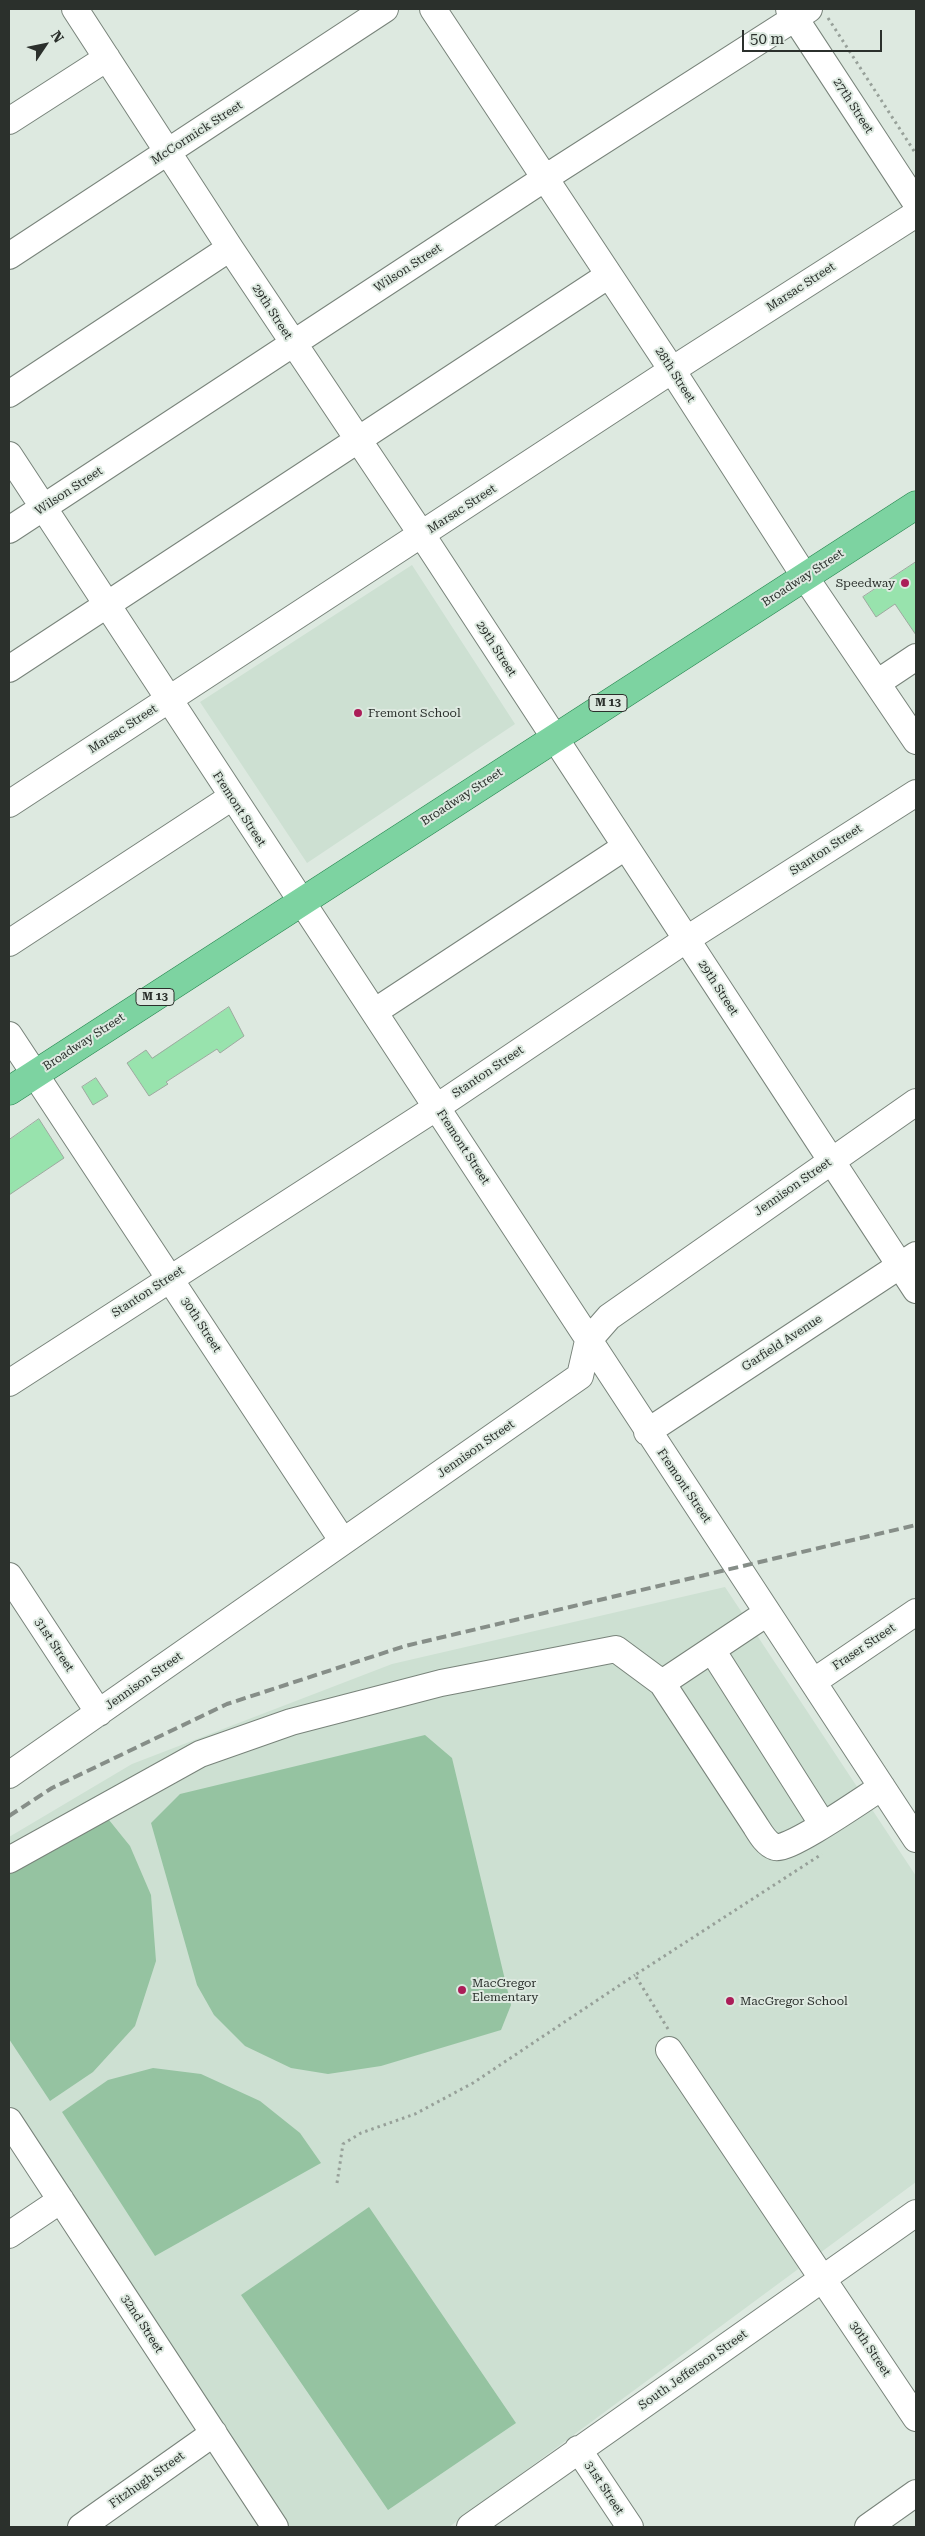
<!DOCTYPE html>
<html>
<head>
<meta charset="utf-8">
<style>
	body { margin:0 }
	#map { position:relative; width:925px; height:2536px; overflow:hidden; background:#dde9e0; font-family:"Roboto Serif",serif }
	canvas { display:block }
	.frame { position:absolute; inset:0; border:10px solid #2b302c; pointer-events:none }
	.north { position:absolute; left:20px; top:20px; width:50px; height:50px; -webkit-text-stroke:4px #dde9e0; paint-order:stroke; rotate:56deg; font-size:14px; font-weight:700; line-height:20px; text-align:center; color:#2b302c }
	.north::after { content:''; display:block; margin:auto; width:18px; height:22px; background:#2b302c; clip-path:polygon(50% 0,100% 100%,50% 72%,0 100%) }
	.scale { position:absolute; left:742px; top:30px; width:140px; height:22px; box-sizing:border-box; border:2px solid #2b302c; border-top:0; padding-left:6px; font-size:15px; line-height:18px; white-space:nowrap; color:#2b302c; -webkit-text-stroke:4px #dde9e0; paint-order:stroke }
</style>
</head>
<body>
<div id="map">
<canvas width="925" height="2536"></canvas>
<div class="frame"></div>
<div class="north">N</div>
<div class="scale">50 m</div>
</div>
<script>
const g = document.querySelector('canvas').getContext('2d');
g.lineJoin = 'round';
function fillPath(path, color) { g.fillStyle = color; g.fill(path, 'evenodd'); }
function trace(path, color, width, dash) { g.strokeStyle = color; g.lineWidth = width; g.lineCap = dash ? 'butt' : 'round'; g.setLineDash(dash || []); g.stroke(path); }
function label(font, color, halo, rows, align = 'center') {
  g.font = font + ' "Roboto Serif",serif'; g.lineWidth = 4; g.setLineDash([]); g.textBaseline = 'middle'; g.strokeStyle = halo; g.fillStyle = color; for (const [text, x, y, turn = 0] of rows) {
    g.save(); g.translate(x, y); g.rotate((+turn || 0) * Math.PI / 180); g.textAlign = isNaN(turn) ? turn : align; if (halo) g.strokeText(text, 0, 0); g.fillText(text, 0, 0); g.restore();
  }
}
const built = new Path2D(`
	M412,565l103,159 -208,139 -107,-161z
	M725,1587l191,289v306l-467,345h-162l-278,-423v-267l123,-73 260,-100z`);
const green = new Path2D(`
	M425,1735l27,23 59,247 -10,25 -120,36 -53,8 -37,-6 -46,-22 -31,-31 -17,-30 -46,-162 29,-29z
	M105,1815l25,31 21,49 5,66 -21,65 -42,46 -43,29 -41,-62v-172z
	M153,2068l48,6 59,27 40,32 21,30 -166,93 -93,-144 46,-32z
	M369,2207l147,216 -128,87 -147,-215z`);
const building = new Path2D(`
	M916,562v73l-21,-31 -19,13 -13,-20z
	M229,1007l15,29 -24,17 -3,-4 -51,33 2,2 -19,12 -22,-33 19,-13 6,8z
	M96,1078l12,18 -15,9 -11,-18z
	M39,1119l25,39 -55,37v-55z`);
const path = new Path2D(`
	M828,18l88,136
	M668,2029l-33,-54 187,-121
	M337,2183l6,-39 18,-11 54,-19 58,-31 162,-108`);
const minor = new Path2D(`
	M75,9l155,239 192,287 494,755
	M433,9l239,361 133,207 111,164
	M789,9l127,194
	M9,121l98,-63
	M9,256l376,-247
	M9,394l221,-146
	M9,455l907,1384
	M9,530l550,-361 250,-160
	M9,669l600,-394
	M877,683l39,-26
	M9,804l677,-443 230,-147
	M9,943l223,-146
	M374,1012l251,-165
	M9,1035l333,505
	M9,1383l428,-276 250,-168 229,-146
	M647,1432l269,-177
	M9,1576l90,137
	M767,1613l-105,70 93,142c5,8 11,19 20,22 13,5 91,-50 107,-60
	M712,1650l111,175
	M813,1682l103,-70
	M9,1775l571,-399 8,-35 21,-24 307,-215
	M9,1860l191,-106 91,-32 150,-39 175,-34 46,34
	M669,2050l247,368
	M9,2121l266,406
	M9,2235l52,-35
	M578,2449l52,78
	M81,2527l133,-94
	M470,2527l446,-314
	M868,2527l48,-34`);
const major = new Path2D(`
	M9,1091l907,-586`);
const rail = new Path2D(`
	M9,1816l43,-28 175,-84 178,-58 511,-121`);
const markers = [
	[905,583,5,"#ab1d58"],
	[358,713,5,"#ab1d58"],
	[462,1990,5,"#ab1d58"],
	[730,2001,5,"#ab1d58"]
];
const shields = [
	[608,703,38],
	[155,997,38]
];
const shieldNames = [
	["M 13",608,703],
	["M 13",155,997]
];
const streetNames = [
	["27th Street",853,106,57],
	["McCormick Street",197,133,-33],
	["Wilson Street",408,268,-33],
	["Marsac Street",801,287,-33],
	["29th Street",272,312,57],
	["28th Street",675,375,57],
	["Wilson Street",69,491,-33],
	["Marsac Street",462,509,-33],
	["Broadway Street",803,578,-33],
	["29th Street",496,649,57],
	["Marsac Street",123,729,-33],
	["Broadway Street",462,797,-33],
	["Fremont Street",239,809,57],
	["Stanton Street",826,850,-33],
	["29th Street",718,988,57],
	["Broadway Street",84,1042,-33],
	["Stanton Street",488,1072,-34],
	["Fremont Street",463,1147,57],
	["Jennison Street",793,1187,-35],
	["Stanton Street",148,1292,-33],
	["30th Street",201,1325,57],
	["Garfield Avenue",782,1343,-33],
	["Jennison Street",476,1449,-35],
	["Fremont Street",684,1486,56],
	["31st Street",54,1645,57],
	["Fraser Street",864,1647,-34],
	["Jennison Street",144,1681,-35],
	["32nd Street",142,2324,57],
	["30th Street",870,2349,56],
	["South Jefferson Street",693,2370,-35],
	["Fitzhugh Street",147,2480,-35],
	["31st Street",604,2488,57]
];
const poiNames = [
	["Speedway",895,583,"right"],
	["Fremont School",368,713],
	["MacGregor",472,1983],
	["Elementary",472,1997],
	["MacGregor School",740,2001]
];
fillPath(built, '#cde0d2');
fillPath(green, '#95c3a1');
fillPath(building, '#98e3ad');
trace(building, '#9da99f', 1);
trace(minor, '#78837a', 28);
trace(major, '#288650', 29);
trace(path, '#97a099', 3, [2.5, 4]);
trace(minor, '#fff', 26);
trace(major, '#7dd3a1', 28);
trace(rail, '#868e88', 4, [10, 5]);
for (const [x, y, r, color] of markers) { const dot = new Path2D(); dot.arc(x, y, r, 0, 2 * Math.PI); g.fillStyle = color; g.fill(dot); trace(dot, '#dde9e0', 2); }
for (const [x, y, w] of shields) { const box = new Path2D(); box.roundRect(x - w / 2, y - 8.5, w, 17, 4); g.fillStyle = '#dde9e0'; g.fill(box); trace(box, '#2b302c', 1); }
label('bold 11px', '#2b302c', null, shieldNames);
label('12px', '#2b302c', '#dde9e0', streetNames);
label('12px', '#2b302c', '#dde9e0', poiNames, 'left');
</script>
</body>
</html>
